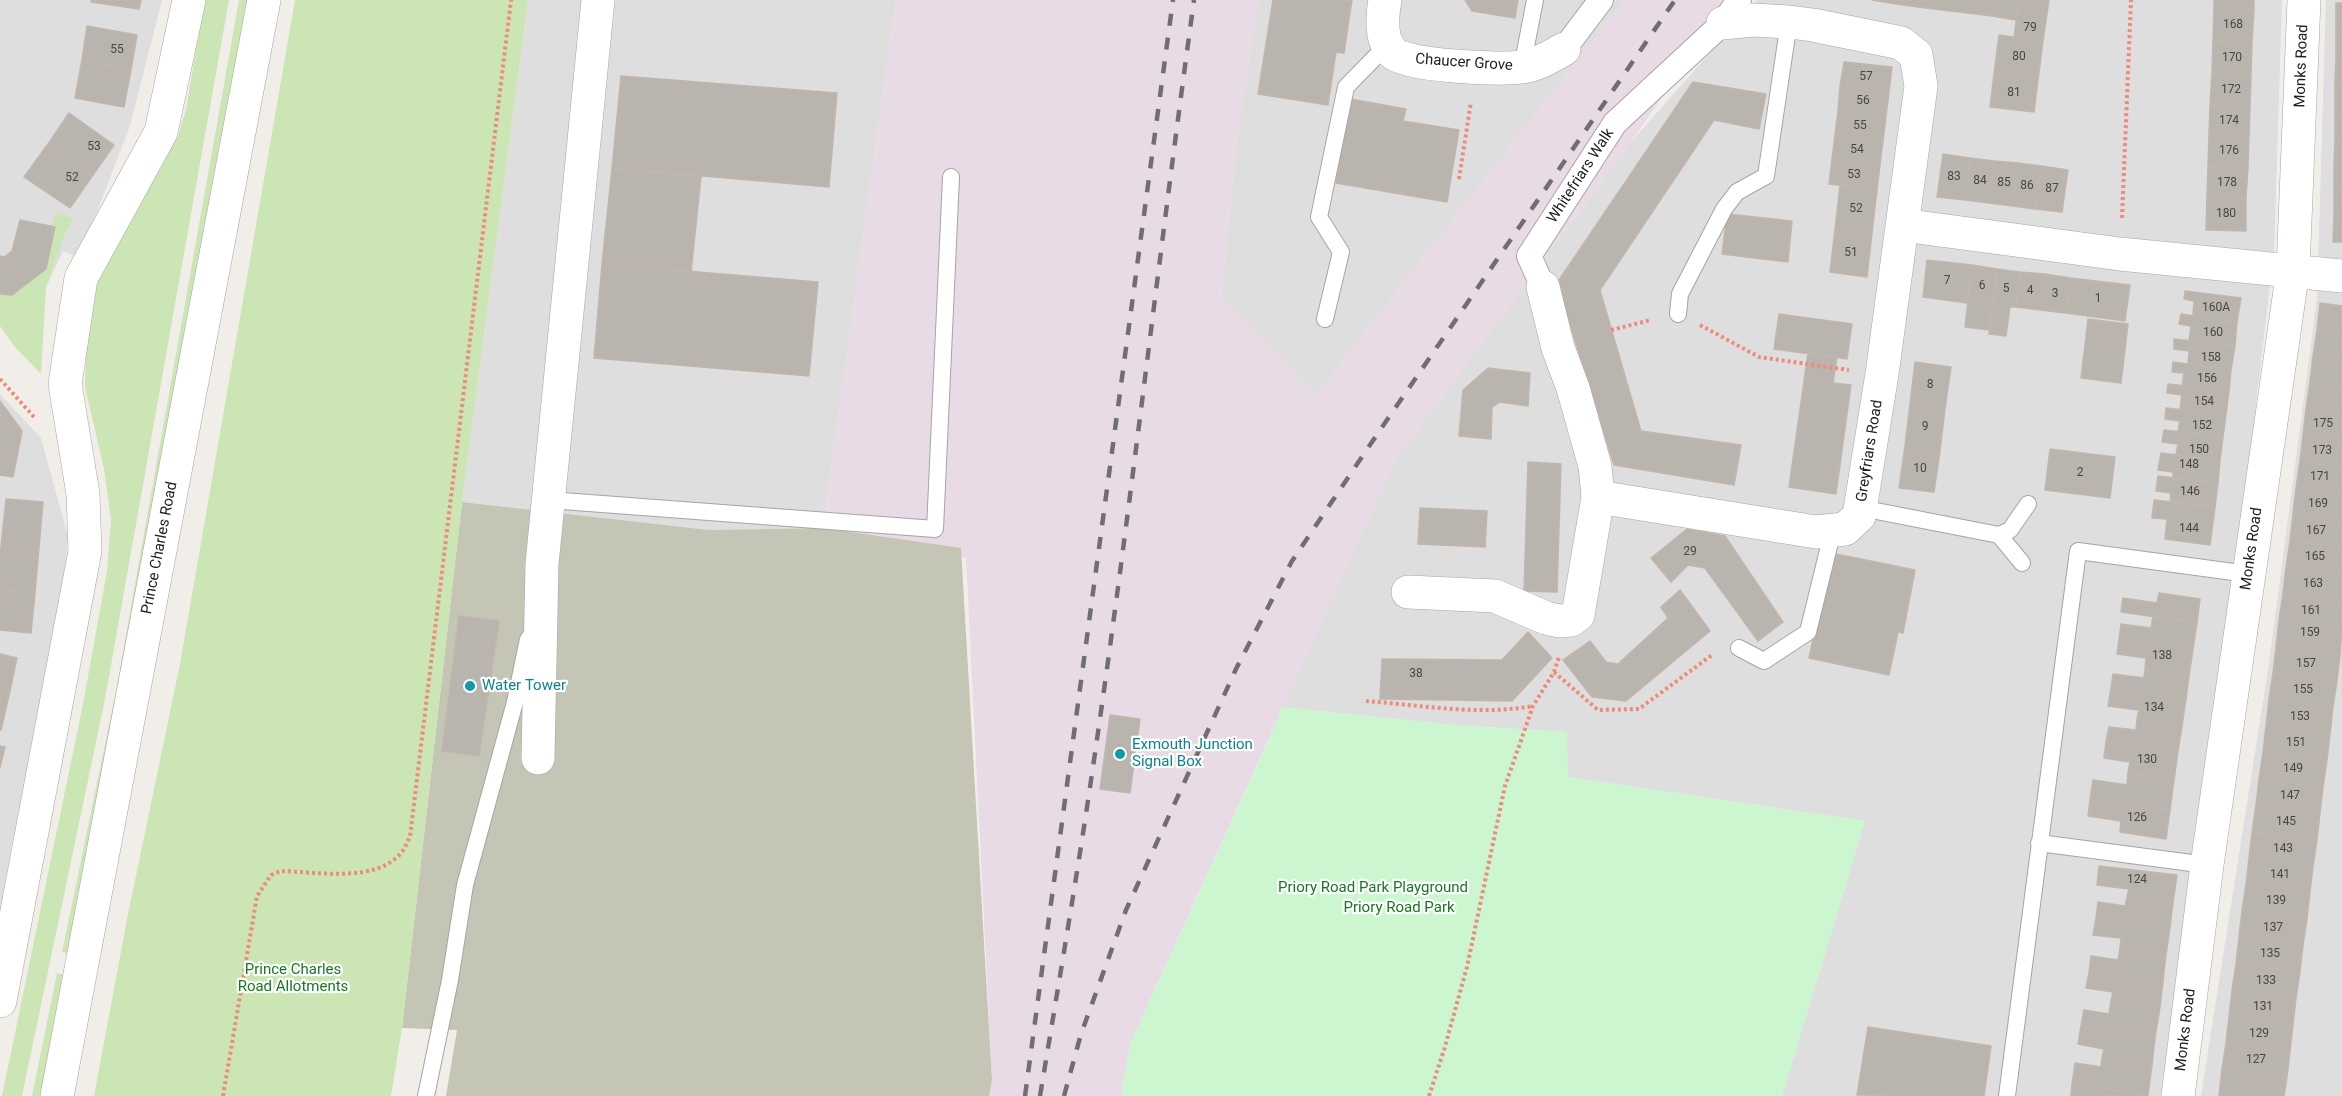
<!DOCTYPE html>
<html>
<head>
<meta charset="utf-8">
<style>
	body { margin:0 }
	canvas { display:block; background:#f1eee9 }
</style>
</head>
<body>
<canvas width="2342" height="1096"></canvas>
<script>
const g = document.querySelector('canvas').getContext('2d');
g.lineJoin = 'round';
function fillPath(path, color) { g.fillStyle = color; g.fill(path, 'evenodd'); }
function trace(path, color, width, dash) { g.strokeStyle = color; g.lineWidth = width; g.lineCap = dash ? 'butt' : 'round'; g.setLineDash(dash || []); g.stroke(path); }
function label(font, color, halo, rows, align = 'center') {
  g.font = font + ' Roboto,sans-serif'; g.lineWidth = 4.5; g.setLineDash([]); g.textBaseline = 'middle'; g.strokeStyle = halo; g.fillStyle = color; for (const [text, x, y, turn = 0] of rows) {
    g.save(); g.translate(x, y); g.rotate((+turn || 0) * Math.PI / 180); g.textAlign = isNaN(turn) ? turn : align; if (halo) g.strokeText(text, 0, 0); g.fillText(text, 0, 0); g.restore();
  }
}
const residential = new Path2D(`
	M0,0h162l-32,126 -51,132 -16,-7 -15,32 -33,27 -15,-1z
	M528,0h368l-73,528 -114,2 -247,-28z
	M1258,0h367l-310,396 -94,-98 15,-155z
	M1757,0h525l-8,253 -101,843h-391l83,-275 -297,-44 -2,-45 -112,-7 -172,-18 114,-248 234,-316z
	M2326,0h16v1096h-141l67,-426 49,-371z
	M0,394l41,44 27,98 -14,147 -54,252z`);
const industrial = new Path2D(`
	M896,0h362l-22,143 -15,155 94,98 310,-396h106l-101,143 -234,316 -266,585 -9,52h-132l3,-16 -26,-522 -143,-30z`);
const construction = new Path2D(`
	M462,502l247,28 114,-2 138,20 31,532 -3,16h-543l11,-66 -55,-2z`);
const grass = new Path2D(`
	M204,0h25l-124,699 -83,397h-20l81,-392 24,-133 4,-51 -7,-51 -19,-82 2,-70 13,-44 18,-38 42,-66 18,-34 8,-25z
	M239,0h8l-35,198 -141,756 -9,-2 54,-261z
	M295,0h233l-66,502 -60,526 -11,68h-297l33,-177 53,-255z
	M57,212l16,7 -10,19 -17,49 -5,87 -27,-28 -14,-20v-56l42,-26z
	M57,973l9,2 -23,121h-11z`);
const park = new Path2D(`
	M1282,707l172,18 113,7 1,45 297,44 -83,275h-661l9,-52 138,-302z`);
const building = new Path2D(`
	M92,0h49l-2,9 -48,-7z
	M1273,0h79l-8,53 -8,-1 -8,53 -70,-11z
	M1465,0h53l-3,18 -43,-7z
	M1872,0h24v4z
	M1896,0h23l-1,7 -22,-3z
	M1919,0h25l-2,10 -24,-3z
	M1944,0h25l-1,13 -26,-3z
	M1969,0h26l-3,16 -24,-3z
	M1995,0h24l-3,20 -24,-4z
	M2019,0h30l-6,41 -29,-4z
	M2214,0h40v9l-40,-1z
	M2336,3h6v26h-6z
	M2214,8l40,1 -2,33 -39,-1z
	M87,26l50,9 -6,35 -49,-10z
	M2336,29h6v28h-6z
	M1999,35l44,6 -5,39 -44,-6z
	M2213,41l39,1 -1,33 -39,-2z
	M2336,57h6v25h-7z
	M82,60l49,10 -7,37 -49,-9z
	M1844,62l48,5 -3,25 -49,-6z
	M2212,73l39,2 -1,32 -40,-1z
	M1994,74l44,6 -4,32 -44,-5z
	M621,76l216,17 -8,94 -217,-19z
	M1693,82l73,12 -7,35 -45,-9 -114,170 41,141 100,14 -7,40 -120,-20 -57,-182z
	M2335,82h7v32h-7z
	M1840,86l49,6 -3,24 -48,-5z
	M1350,99l56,10 -3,12 56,9 -12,72 -111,-19z
	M2210,106l40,1 -1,29 -40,-2z
	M1838,111l48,5 -3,25 -48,-6z
	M69,113l45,32 -21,30 -45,-31z
	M2335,114h7v26l-7,-1z
	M2209,134l40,2 -1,32 -40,-1z
	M1835,135l48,6 -3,24 -48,-6z
	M2335,139l7,1v25h-8z
	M48,144l45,31 -23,33 -46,-31z
	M1943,154l27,4 -4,42 -29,-3z
	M1970,158l24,3 -5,42 -23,-3z
	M1832,159l48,6 -3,25 -48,-6z
	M1994,161l24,2 -5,43 -24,-3z
	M2018,163l23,3 -6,43 -22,-3z
	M2334,165h8v26h-8z
	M2041,166l27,4 -6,42 -27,-3z
	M2208,167l40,1 -2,30 -39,-1z
	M612,168l89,9 -10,95 -89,-8z
	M1840,186l37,4 -5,43 -37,-4z
	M2334,191h8v25h-8z
	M2207,197l39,1v33l-40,-1z
	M1727,214l65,7 -4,41 -66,-8z
	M2334,216h8v26h-9z
	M20,220l35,7 -9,42 -34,26 -12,-1v-38l4,1 8,-6z
	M1835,229l37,4 -5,44 -37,-5z
	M1927,260l45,5 -5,38 -44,-6z
	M602,264l216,18 -9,94 -215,-18z
	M1972,265l25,4 -7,61 -25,-3z
	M1997,269l23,3 -4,35h-6l-4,29 -17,-2z
	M2020,272l25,2 -5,36 -24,-3z
	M2045,274l25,4 -4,35 -26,-3z
	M2070,278l60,7 -5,36 -59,-8z
	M2185,291l56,7 -4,24 -44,-6 1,-15 -10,-2z
	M2320,303l22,3v27l-25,-3z
	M1779,314l73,10 -5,35 -73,-10z
	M2181,314l56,8 -2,24 -46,-5 2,-15 -12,-2z
	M2088,319l40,5 -3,26 -40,-5z
	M2317,330l25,3v26l-29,-3z
	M2174,339l61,7 -4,24 -43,-6 1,-13 -15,-2z
	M2085,345l40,5 -4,33 -40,-5z
	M1808,353l29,4 -4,26 18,2 -15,109 -47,-7z
	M2313,356l29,3v27l-32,-4z
	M1915,362l36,5 -6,42 -35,-5z
	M2173,362l58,8 -2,21 -47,-5 2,-13 -12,-1z
	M1488,368l42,5 -2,33 -28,-4 -8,5 -1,32 -32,-3 4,-46z
	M2310,382l32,4v27l-36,-4z
	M2168,384l61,7 -3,24 -46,-6 2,-14 -15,-2z
	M0,401l22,30 -9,46 -13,-2z
	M1910,404l35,5 -5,42 -35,-5z
	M2166,408l60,7 -3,22 -45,-5 2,-11 -15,-2z
	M2306,409l36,4v27l-39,-5z
	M2164,430l59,7 -3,23 -44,-5 2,-11 -16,-2z
	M2303,435l39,5v27l-42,-6z
	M1905,446l35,5 -6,41 -35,-4z
	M2050,449l65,8 -5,41 -65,-8z
	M2161,453l59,7 -2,23 -45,-5v-6l-15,-2z
	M2300,461l42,6v27l-46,-6z
	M1528,462l33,2 -4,128 -33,-1z
	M2158,476l60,7 -3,24 -45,-6 1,-8 -15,-2z
	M2296,488l46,6v27l-49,-7z
	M6,499l37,3 -5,57 -38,-3z
	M2154,500l61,7 -5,38 -45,-6 2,-20 -15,-1z
	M1420,508l67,3 -2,36 -67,-3z
	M2293,514l49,7v26l-52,-6z
	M1687,529l38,7 58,86 -25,19 -53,-73 -17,-3 -17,17 -20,-24z
	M2290,541l52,6v27l-56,-7z
	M1831,553l84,17 -12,63 -5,-1 -9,43 -80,-17z
	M0,556l38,3 -3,34 -35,-3z
	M2286,567l56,7v27l-59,-8z
	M0,590l35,3 -4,40 -31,-3z
	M1680,590l30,41 -84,70 -34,-4 -29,-37 27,-19 16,21 12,2 50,-46 -7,-11z
	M2159,593l41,6 -3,24 -76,-11 2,-14 34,5z
	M2283,593l59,8v27l-63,-8z
	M459,616l40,5 -20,135 -37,-5z
	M2153,616l44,7 -4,26 -74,-10 2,-15 30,4z
	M2279,620l63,8 -2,27 -64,-8z
	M1528,632l24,26 -40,43 -132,-2 2,-40 120,1z
	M2119,639l74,10 -4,27 -44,-6 1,-12 -29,-4z
	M2276,647l64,8 -3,26 -64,-8z
	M0,654l17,4 -7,33 -10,-2z
	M2145,670l44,6 -3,23 -75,-11 2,-14 31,4z
	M2273,673l64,8 -4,26 -64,-8z
	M2111,688l75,11 -4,27 -45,-7 2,-9 -31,-4z
	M0,689l10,2 -9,39h-1z
	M2269,699l64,8 -3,27 -64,-8z
	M1110,715l30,4 -10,74 -30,-4z
	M2137,719l45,7 -4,26 -72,-10 3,-15 27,3z
	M2266,726l64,8 -3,26 -64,-8z
	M2106,742l72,10 -4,28 -46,-7 2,-11 -26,-4z
	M0,746l5,1 -5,20z
	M2263,752l64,8 -4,27 -64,-8z
	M2128,773l46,7 -4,30 -80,-11 3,-19 34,5z
	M2259,779l64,8 -3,26 -64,-8z
	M2090,799l80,11 -4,29 -46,-7 1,-11 -33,-5z
	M2256,805l64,8 -3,27 -65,-8z
	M2252,832l65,8 -4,26 -64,-8z
	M2249,858l64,8 -3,26 -64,-8z
	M2099,866l78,9 -4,28 -46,-6 2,-8 -32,-4z
	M2246,884l64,8 -3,27 -65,-9z
	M2127,897l46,6 -3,25 -74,-10 2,-16 27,4z
	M2242,910l65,9 -4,26 -64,-8z
	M2096,918l74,10 -4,27 -46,-7 1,-10 -28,-3z
	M2239,937l64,8 -3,27 -64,-8z
	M2120,948l46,7 -3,26 -74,-8 2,-17 27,4z
	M2236,964l64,8 -4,26 -64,-8z
	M2089,973l74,8 -3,26 -49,-6 2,-9 -27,-4z
	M2232,990l64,8 -3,27 -64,-8z
	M2111,1001l49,6 -5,31 -74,-12 3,-16 25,4z
	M2229,1017l64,8 -3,26 -64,-8z
	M2081,1026l74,12 -3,27 -50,-7 2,-9 -26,-5z
	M1868,1027l123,19 -7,50 -127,-1z
	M2226,1043l64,8 -3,26 -65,-8z
	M2102,1058l50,7 -4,30 -76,-11 3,-21 26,4z
	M2222,1069l65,8 -3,19h-65z
	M2072,1084l76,11v1h-77z`);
const path = new Path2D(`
	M1459,179l12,-77
	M2122,218l9,-218
	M1700,325l59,32 90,13
	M1611,330l40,-10
	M0,379l34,38
	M1554,672l44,38 41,-1 73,-54
	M1366,701c54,4 113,15 167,5
	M223,1096l34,-200 14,-21 10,-4c36,1 95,12 120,-18 4,-4 6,-11 9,-16l101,-837
	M1429,1096l15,-46 23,-83 38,-181 28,-80 21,-34 5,-15`);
const service = new Path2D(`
	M1522,67l13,-67
	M1678,314l2,-20 44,-85 13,-17 29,-16 23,-154
	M1325,319l16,-67 -22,-35 27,-130 41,-42
	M549,500l386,29 16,-352
	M1861,508l138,27 11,-5 18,-26
	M1999,535l23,28
	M1739,648l25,13 44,-29 25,-102
	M2039,843l168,22
	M426,1096l24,-116 15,-95 50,-183 13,-63
	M2007,1096l71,-545 170,23`);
const pedestrian = new Path2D(`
	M1564,49l37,-49
	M1543,287l-14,-31 86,-133 108,-100 16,-23`);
const minor = new Path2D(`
	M1385,0c-3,17 -5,40 8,53 13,13 108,17 129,14 15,-2 30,-11 42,-18
	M1902,225l218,29 222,22
	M1598,497l218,35 29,-3 14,-13 23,-142 39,-288 -5,-31 -15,-12 -88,-18 -24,-3 -36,-2 -30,3
	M1408,592l87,4 51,22 13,3 12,-1 7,-5 20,-118 -3,-31 -22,-78 -15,-40 -15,-61
	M538,758l4,-194 56,-564
	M0,1001l85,-450 -2,-57 -18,-110 16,-106 80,-146 28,-132
	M2178,1096l29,-231 86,-595 11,-270`);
const tertiary = new Path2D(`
	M57,1096l207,-1096`);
const rail = new Path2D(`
	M1025,1096l148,-1096
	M1040,1096c15,-90 30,-179 44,-269 42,-275 72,-552 110,-827
	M1064,1096l17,-62 45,-124 110,-241 56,-108 84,-125 299,-436`);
const markers = [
	[470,686,6,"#0f9aa8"],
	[1120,754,6,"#0f9aa8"]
];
const numberNames = [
	["168",2233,25],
	["79",2030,28],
	["55",117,50],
	["80",2019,57],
	["170",2232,58],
	["57",1866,77],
	["172",2231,90],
	["81",2014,93],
	["56",1863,101],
	["174",2229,121],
	["55",1860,126],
	["53",94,147],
	["54",1857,150],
	["176",2229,151],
	["53",1854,175],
	["83",1954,177],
	["52",72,178],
	["84",1980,181],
	["85",2004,183],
	["178",2227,183],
	["86",2027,186],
	["87",2052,189],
	["52",1856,209],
	["180",2226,214],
	["51",1851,253],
	["7",1947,281],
	["6",1982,286],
	["5",2006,289],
	["4",2030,291],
	["3",2055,294],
	["1",2098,299],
	["160A",2216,308],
	["160",2213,333],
	["158",2211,358],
	["156",2207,379],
	["8",1930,385],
	["154",2204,402],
	["175",2323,424],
	["152",2202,426],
	["9",1925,427],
	["150",2199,450],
	["173",2322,451],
	["148",2189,465],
	["10",1920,469],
	["2",2080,473],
	["171",2320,477],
	["146",2190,492],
	["169",2318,504],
	["144",2189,529],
	["167",2316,531],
	["29",1690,552],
	["165",2315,557],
	["163",2313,584],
	["161",2311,611],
	["159",2310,633],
	["138",2162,656],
	["157",2306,664],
	["38",1416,674],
	["155",2303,690],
	["134",2154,708],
	["153",2300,717],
	["151",2296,743],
	["130",2147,760],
	["149",2293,769],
	["147",2290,796],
	["126",2137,818],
	["145",2286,822],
	["143",2283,849],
	["141",2280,875],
	["124",2137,880],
	["139",2276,901],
	["137",2273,928],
	["135",2270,954],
	["133",2266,981],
	["131",2263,1007],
	["129",2259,1034],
	["127",2256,1060]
];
const streetNames = [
	["Chaucer Grove",1464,63,4],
	["Monks Road",2302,66,-88],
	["Whitefriars Walk",1581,176,-57],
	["Greyfriars Road",1870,451,-81],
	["Prince Charles Road",160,548,-79],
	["Monks Road",2252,549,-82],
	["Monks Road",2186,1030,-83]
];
const cultureNames = [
	["Water Tower",482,686],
	["Exmouth Junction",1132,745],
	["Signal Box",1132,762]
];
const parkNames = [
	["Priory Road Park Playground",1373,888],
	["Priory Road Park",1399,908],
	["Prince Charles",293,970],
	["Road Allotments",293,987]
];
fillPath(residential, '#dfdede');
fillPath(industrial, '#e9dbe6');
fillPath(construction, '#c4c5b5');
fillPath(grass, '#cbe6b4');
fillPath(park, '#cbf6cf');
fillPath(building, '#bab4ae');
trace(building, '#c1b6ac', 1.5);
trace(service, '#a5a5a5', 18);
trace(pedestrian, '#a5a5a5', 26);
trace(minor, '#a5a5a5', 34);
trace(tertiary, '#a5a5a5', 34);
trace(path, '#ef8a7c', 4, [3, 3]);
trace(service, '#fff', 16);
trace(pedestrian, '#fff', 24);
trace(minor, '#fff', 33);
trace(tertiary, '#fff', 33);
trace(rail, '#6f6f6f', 4.5, [12, 12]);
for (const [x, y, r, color] of markers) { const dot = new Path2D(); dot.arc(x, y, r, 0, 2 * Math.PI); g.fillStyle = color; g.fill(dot); trace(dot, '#fff', 2); }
label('12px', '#474644', null, numberNames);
label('15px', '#212121', '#fff', streetNames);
label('15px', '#0d838f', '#fff', cultureNames, 'left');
label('15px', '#167920', '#fff', parkNames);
</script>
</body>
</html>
